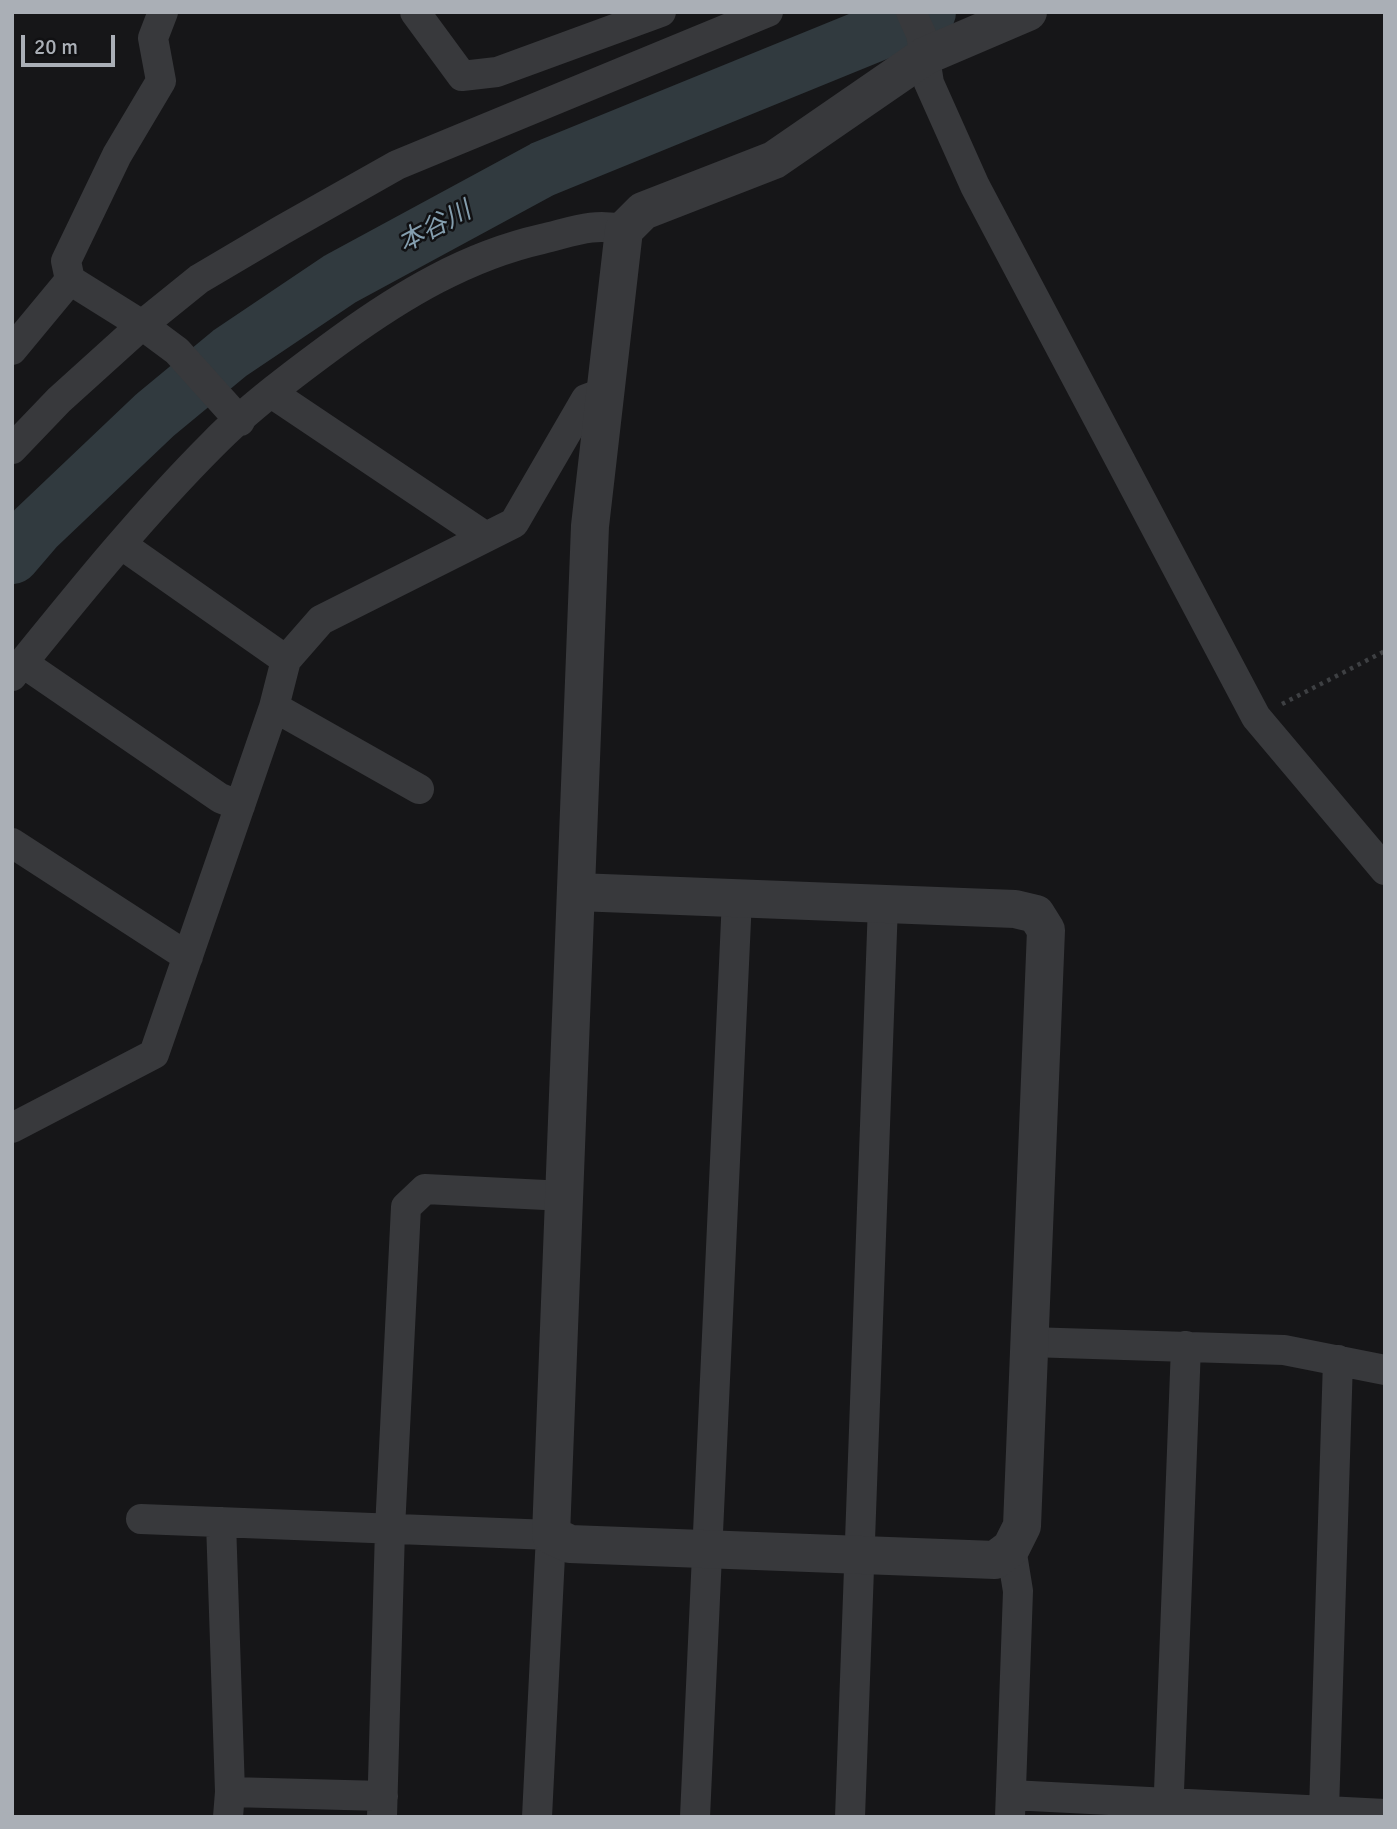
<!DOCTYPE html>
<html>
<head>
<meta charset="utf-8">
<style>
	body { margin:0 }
	#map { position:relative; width:1397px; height:1829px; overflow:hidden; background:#161618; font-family:Signika,sans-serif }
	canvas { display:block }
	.frame { position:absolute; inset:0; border:14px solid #aaafb6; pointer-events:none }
	.scale { position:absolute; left:21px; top:35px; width:94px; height:32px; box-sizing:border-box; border:4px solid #aaafb6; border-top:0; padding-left:9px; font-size:21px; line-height:24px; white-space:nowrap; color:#aaafb6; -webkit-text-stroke:5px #111113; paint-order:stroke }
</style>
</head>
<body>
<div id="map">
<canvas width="1397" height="1829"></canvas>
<div class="frame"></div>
<div class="scale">20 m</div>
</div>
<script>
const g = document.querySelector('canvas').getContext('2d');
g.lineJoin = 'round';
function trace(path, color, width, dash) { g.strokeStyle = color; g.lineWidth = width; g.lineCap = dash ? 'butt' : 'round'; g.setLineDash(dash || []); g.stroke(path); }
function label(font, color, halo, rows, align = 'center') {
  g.font = font + ' Signika,"Noto Sans JP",sans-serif'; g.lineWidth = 5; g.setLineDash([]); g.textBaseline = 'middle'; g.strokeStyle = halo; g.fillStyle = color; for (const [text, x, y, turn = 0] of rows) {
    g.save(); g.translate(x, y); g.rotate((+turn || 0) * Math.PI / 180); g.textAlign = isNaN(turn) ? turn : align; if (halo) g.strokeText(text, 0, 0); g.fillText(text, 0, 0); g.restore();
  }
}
const river = new Path2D(`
	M12,556l24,-28 119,-113 75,-62 110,-74 203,-110 385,-157`);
const path = new Path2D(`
	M1282,704l103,-53`);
const minor = new Path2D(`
	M415,12l47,64 35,-4 164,-60
	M911,12l10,22 8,49 46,103 281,531 129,153
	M70,280l72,45 35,26 63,70
	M12,350l58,-70 -4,-19 51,-106 44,-74 -8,-43 10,-26
	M273,394l213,143
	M12,449l47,-49 83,-75 57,-46 83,-49 115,-65 371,-153
	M122,545l164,115
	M23,663l197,135 20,8
	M12,676c64,-79 129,-160 201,-232 35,-36 86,-74 127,-104 62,-45 127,-84 202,-101 30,-7 52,-17 82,-9
	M274,707l145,82
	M12,843l176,114
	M12,1128l142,-74 120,-347 12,-47 35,-40 193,-97 72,-124 19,-7
	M1029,1342l255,8 101,20
	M141,1519l410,16 -14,282
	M221,1522l9,270 -2,25
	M230,1792l153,4
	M1011,1795l374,19
	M1324,1811l14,-451
	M382,1817l8,-288 16,-322 19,-18 140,7
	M695,1817l42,-919
	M850,1817l33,-913
	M1010,1817l8,-226 -7,-43
	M1168,1817l18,-471`);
const tertiary = new Path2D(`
	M577,892l438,17 21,5 10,16 -24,596 -11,22 -16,12 -425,-16 -19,-9 39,-1009 34,-296 19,-19 131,-51 151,-104 103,-44`);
const waterNames = [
	["本谷川",435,228,-28]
];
trace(river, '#313a3f', 56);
trace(path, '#3e4043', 4.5, [3.5, 5]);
trace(minor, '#38393c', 30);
trace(tertiary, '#38393c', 38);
label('italic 26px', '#849eae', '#111113', waterNames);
</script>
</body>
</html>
